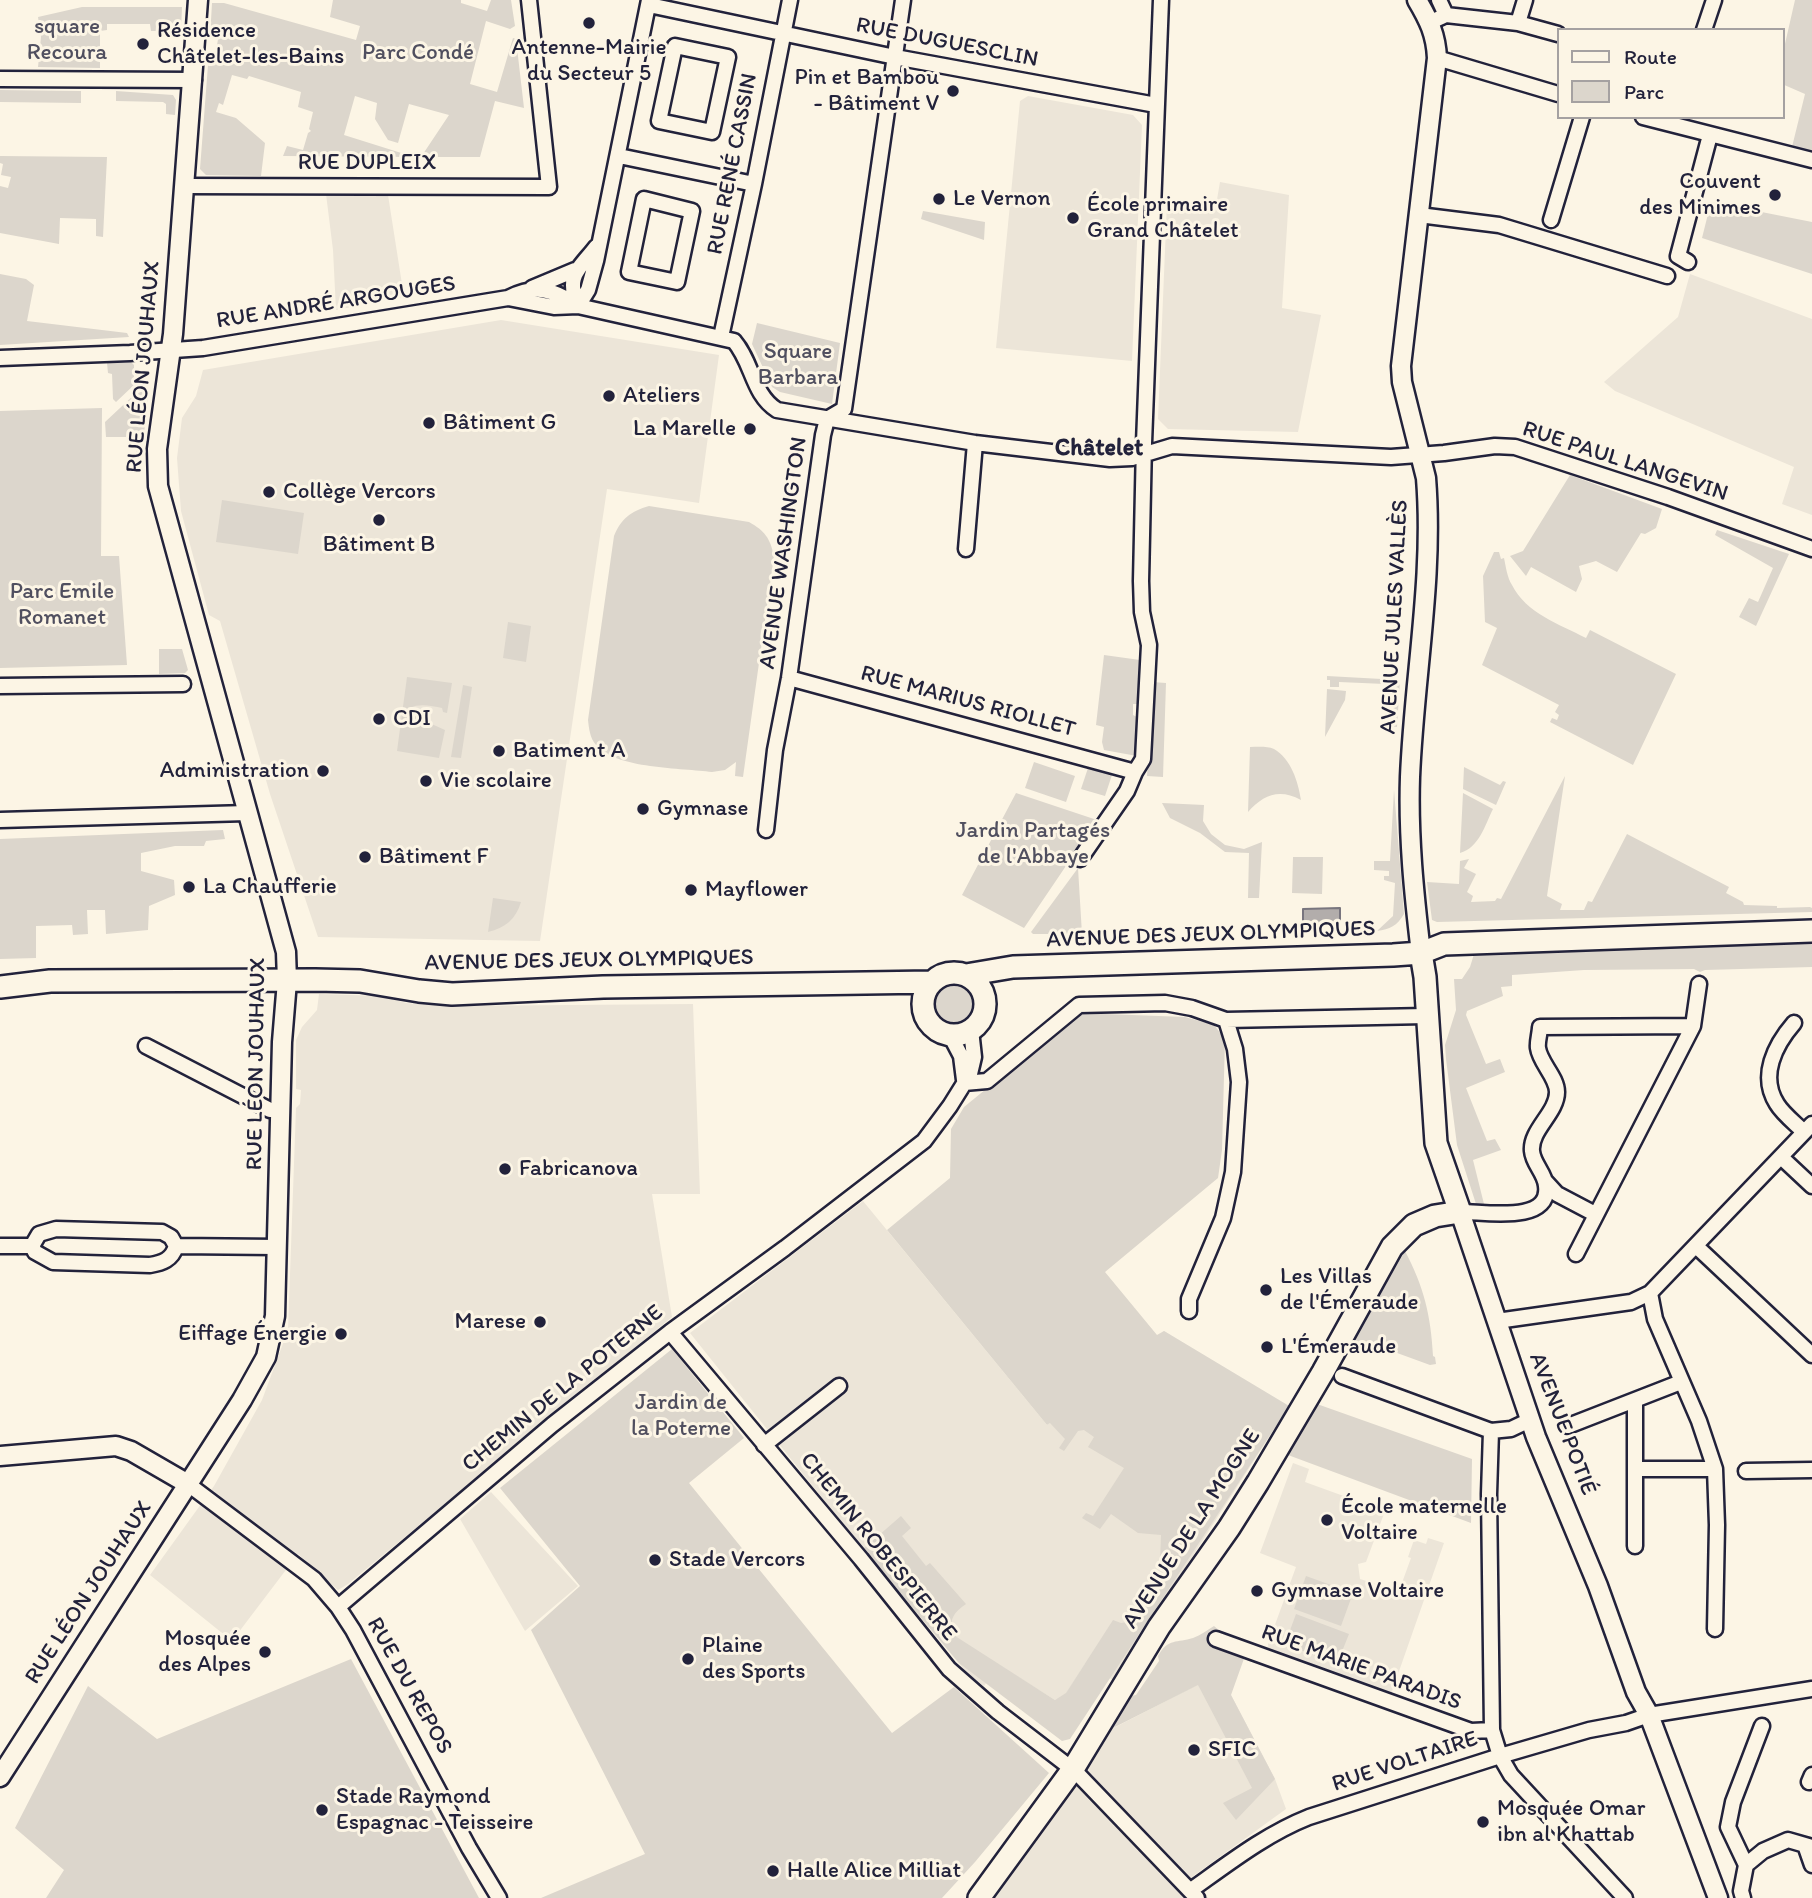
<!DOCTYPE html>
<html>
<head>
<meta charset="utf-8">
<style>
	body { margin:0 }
	#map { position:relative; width:1812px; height:1898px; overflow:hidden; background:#fcf5e5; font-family:Itim,sans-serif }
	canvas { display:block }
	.legend { position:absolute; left:1557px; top:28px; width:228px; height:91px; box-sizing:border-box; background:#fcf5e5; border:2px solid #a5a1a1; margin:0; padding:9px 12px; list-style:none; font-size:21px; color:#22223b }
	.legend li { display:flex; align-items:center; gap:14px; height:35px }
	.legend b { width:35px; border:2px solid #a5a1a1 }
</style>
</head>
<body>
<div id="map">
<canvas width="1812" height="1898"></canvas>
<ul class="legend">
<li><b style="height:9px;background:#fcf5e5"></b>Route</li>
<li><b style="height:19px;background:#dcd6cc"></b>Parc</li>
</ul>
</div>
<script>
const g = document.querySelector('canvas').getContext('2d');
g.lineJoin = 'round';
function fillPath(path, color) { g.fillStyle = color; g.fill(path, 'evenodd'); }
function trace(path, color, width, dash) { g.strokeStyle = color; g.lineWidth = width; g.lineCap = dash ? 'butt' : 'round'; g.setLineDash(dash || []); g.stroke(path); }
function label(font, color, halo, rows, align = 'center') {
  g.font = font + ' Itim,sans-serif'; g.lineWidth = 6; g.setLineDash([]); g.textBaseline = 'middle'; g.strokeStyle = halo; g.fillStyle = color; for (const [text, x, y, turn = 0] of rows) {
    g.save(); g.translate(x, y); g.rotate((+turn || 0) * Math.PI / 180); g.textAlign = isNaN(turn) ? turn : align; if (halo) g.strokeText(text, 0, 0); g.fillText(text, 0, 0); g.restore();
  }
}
const built = new Path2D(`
	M1028,96l105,19 9,10 -10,236 -136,-13 24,-247z
	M1220,182l69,13 -7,113 39,7 -23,117 -130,-3 -10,-10 9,-217 48,9z
	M326,194l62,1 16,102 -68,13 -3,-60z
	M1690,274l122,45v196l-30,-11 12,-37 -179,-76 -11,-9 74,-65z
	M501,320l218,35 -20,148 -92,-14 -67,452 -222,-4 -48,-143 -50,-173 -11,-6 -28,-104 -4,-53 5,-40 14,-22 7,-26z
	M319,994l63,2 24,7 41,3 246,-2 7,190h-48l20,123 -324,267 -10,6 -40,-36 -66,87 -82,-66 64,-89 48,-86 26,-70 8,-222 4,-4 1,-14 -5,-1v-49l6,-13 15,-17z
	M863,1201l184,224 117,-94 125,75 -176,274 -28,-16 -21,33 -9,3 -56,-35 -15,21 -17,-13 -104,-124 -173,-216z
	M1293,1463l16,6 -4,13 80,29 -19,51 -8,2 2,15 39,12 12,-33 -3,-1 6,-17 12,4 2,-6 16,5 -53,151 -122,-42 -1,-8 28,-77 -36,-14z
	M491,1492l87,94 -53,45 -65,-112z
	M1224,1671l7,24 44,84 11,30 -94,68 16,21h-219l83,-109 34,-57z`);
const green = new Path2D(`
	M333,0h128v3l26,8 4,-11h20l4,26 -5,3 -24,-8 -16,63 27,8 16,-54 3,1 8,69 -29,-7 -15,56h-59l28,-42 -40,-11 -11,39 -10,-3 -13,-21 2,-16 -22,-7 -11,39 70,22 -131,-1 4,-10 16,4 5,-17 3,-2 -2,-2 4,-17 -15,-5 3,-15 -52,-16 -2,3 -15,-4 -9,30 -4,-2 -3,9 20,6 29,25 -4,33 -55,-1 -6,-6 9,-117h7l2,-13 -8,-1 2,-35h12l132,37 4,-14 -30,-9z
	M1795,0h17v151l-20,-4 13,-53 -23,-10v-27z
	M82,7h100l-1,24h-30l-1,-7h-43v6l-7,1v37l-62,-1 3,-30 -3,-20z
	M0,90l81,1v12l-81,-1z
	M116,91l57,4 3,5 -1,15 -9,-1v-10l-3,-2 -47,-1z
	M0,156l107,1 -4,80 -7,-1v-17l-36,-1 -1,26 -59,-11v-47l8,2 3,-11 -10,-2 2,-11 -3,-1z
	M1711,202l101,20v52l-110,-36z
	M923,211l62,11 -1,18 -63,-21z
	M0,274l26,5 8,6 -7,36 100,12 2,4 -129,8z
	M757,323l83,20 -8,61 -52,-12 -8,-5 -20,-43z
	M131,362l3,3v20l-18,17 -3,-3 -1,-25 -4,-1 -1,-10z
	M141,392h8l-8,66h-5v-21h-30l-1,-15 30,-28z
	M102,408l-1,148h18l8,109 -127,3v-257z
	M1570,475l92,34 -6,19 -11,6 -4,-1 -24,39 -21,-11 -17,5 3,13 -6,13 -45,-25 -5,9 -16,-20 13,-5z
	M222,500l82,13 -6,41 -82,-12z
	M649,506l100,16c16,9 21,16 25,34l-31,221 -8,-1 1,-14 -11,8 -13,2c-29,-4 -97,-3 -116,-27 -6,-7 -7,-16 -8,-25l26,-184c7,-17 17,-25 35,-30z
	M1717,530l72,24 -33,72 -17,-9 10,-19 9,4 15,-34 -58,-33z
	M1494,552h5l2,7 3,-1c2,9 3,19 8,27 14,28 47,39 74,53l4,-8 86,44 -43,91 -83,-43 2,-4 5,2 2,-5 -4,-3 4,-7 -77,-40 15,-37 -12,-6 -2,-46z
	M508,622l23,4 -5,36 -23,-4z
	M159,649h23l6,21 -3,3 -26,1z
	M1104,655l36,5 -1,44h-6v11l6,3 -2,38 -33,-6 -2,-8 2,-15 -8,-2z
	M1327,676l73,4 -3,47 -8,-1 2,-27h-6v-15l-46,-2v5h-9v-7h-3z
	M407,677l45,6 -5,30 -4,-1 -1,-4c-10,-2 -23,-5 -32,0l6,9 29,13 -6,28 -42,-7z
	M1152,682l14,1 -3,94 -16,-1z
	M463,685l9,2 -11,71 -10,-1z
	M1327,689l19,2 -1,9 -20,37z
	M1250,747c8,0 17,-1 24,2 17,10 24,32 27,51 -22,-12 -38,-5 -53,12z
	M1034,762l41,14 -9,26 -41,-14z
	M1464,767l36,18 3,-4 3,1 -10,23 -33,-16z
	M1088,768l24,7 -7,21 -24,-7z
	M1565,776l-18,120 15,8 -2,6h24l4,-9 4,1 35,-68 102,53 -3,6 17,9 1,3 33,1v2l33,-1 2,1v4l-375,10 -5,-2 -5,-38 32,2 1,-23 9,-2 -5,9 12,6 -9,18 6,4 -2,6 24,-1 2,-3 4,1z
	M1394,790l10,124c-7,12 -14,15 -27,17l16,-15 2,-33 -11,-3v-4h5v-5l-15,-1v-9h16z
	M1016,793l81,27 -73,108 -62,-33z
	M1463,793l30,16c-8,16 -14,39 -33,44z
	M1162,803l42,2 -1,16 8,13 14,11 19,4 18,-7 -3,56h-11l1,-45 -24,-1 -25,-19 -30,-15z
	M223,830l2,9 -19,2 -2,5h-29l-34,7v18l33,9 1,15 -26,11 -1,24 -42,4 -1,-24h-18l1,24 -15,1 -1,-10 -36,1v32l-36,1v-120z
	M1293,857h30l-1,37 -30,-1z
	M1078,868l4,66h-49l-2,-2z
	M493,898l28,4c-5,17 -16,26 -33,30z
	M1812,941v26l-107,3 -5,2 -6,-3 -110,1 -72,5v11l-11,1 2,9 -36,15 -1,4 20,49 14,-5 5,13 -39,16 21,53 8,-2 6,11 -28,10 11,44h-8l-19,-59 -11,-86 -1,-14 11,-35 -2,-31h8l8,-12 5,-16z
	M929 1004a23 23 0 1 1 46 0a23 23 0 1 1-46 0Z
	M1079,1013l106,4 29,8 11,14 -3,111 -4,28 -113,94 52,63 7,-4 125,75 -219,333 -8,2 -103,-78 -96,-114 38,-33 10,12 -9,8 24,30 4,-3 36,41c-12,8 -17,15 -14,30l103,66 11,-7 47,-73 8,3 6,-1 27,-38 4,2 6,-10 1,-12 -5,-1 1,-28 -23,-2 -27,-19 -11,15 -18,-11 4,-5 7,3 31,-48 -36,-21 6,-10 -10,-7 -6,1 -14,20 -5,-3 6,-9 -15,-16 -3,2 -160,-195 63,-52 1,-49 13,-22z
	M1405,1251c19,36 26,65 28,105l2,1 1,7 -6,1 -63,-23 -2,3 -11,-5z
	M672,1349l72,89 -55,45 203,250 62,-46 95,86 -74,89 -33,36h-401l104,-44 -114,-224 49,-44 -80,-98z
	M1317,1404l155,55 -1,64 -183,-68z
	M1306,1576l47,17 -12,33 -47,-17z
	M1296,1614l53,20 -12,30 -52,-20z
	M1214,1626l32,27 -15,42 44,84 -39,41 -13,-17 29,-15 -54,-103 -87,44 20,-33 5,-1 23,-34 -1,-5c10,-18 19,-13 35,-18 8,-3 14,-8 21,-12z
	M351,1659l128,239h-433l18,-28 -49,-42 73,-142 69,53z`);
const water = new Path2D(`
	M1340,908v17l-37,1v-17z`);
const minor = new Path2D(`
	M1439,0l7,15
	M649,5l246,52 261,48
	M1431,22l15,-7 72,8 40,11
	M1518,23l7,-23
	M1704,30l10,-30
	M675,46l53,11 -16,75 -53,-11z
	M1437,58l121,36
	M0,79l194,1
	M1643,117l169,43
	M619,156l135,28
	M184,186l365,1 -20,-187
	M644,199l48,12 -15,71 -48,-10z
	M1419,215l80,10 168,51
	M1551,220l31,-103
	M1688,262l-10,-6 32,-121
	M532,288l43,-18
	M508,298c28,-14 44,-9 69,7
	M578,306l10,-16 8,-29 53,-261
	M578,306c-13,-30 1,-37 18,-59
	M721,337l33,-153 36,-184
	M0,358l130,-5 73,-5 305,-50 46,9 24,-1 156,35c19,22 18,53 43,69l198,33 135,16 22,-1 40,-12 219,11 53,-4 51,-7 20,1 153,50 144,52
	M966,549l9,-106
	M789,678l346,94
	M0,686l183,-2
	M0,820l247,-7
	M766,830l9,-80 14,-72 34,-243 4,-16 17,-10 59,-409
	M1080,859l47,-68 8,-19 8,-13 6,-114 -7,-33 -1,-31 3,-138 17,-443
	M1794,1023c-19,22 -35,53 -17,81 6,10 18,19 27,28
	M1693,1026l6,-42
	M950,1035l11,21 3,24
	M146,1046l124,64h10
	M964,1083l23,-2 92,-76 86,-2 27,5 34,12 200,-4
	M1781,1157l31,29
	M1546,1182l11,12 38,20
	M1460,1212c21,-1 91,13 86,-26 -1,-13 -13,-22 -14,-35 -2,-21 25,-38 25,-59 0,-15 -17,-29 -19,-44 -1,-6 2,-15 2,-21l153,-1 -117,228
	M56,1229l106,3 9,5 5,9c-4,14 -14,17 -26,19l-97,-3 -18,-10 -3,-6 7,-12z
	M0,1246h32
	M176,1246l101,1
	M1696,1246l116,109
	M1650,1293l5,26 44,102 16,48 2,56 -2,104
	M1189,1311v-12l34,-81 10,-46 6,-90 -4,-33 -9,-29
	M1497,1321l134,-19 19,-9 162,-169
	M670,1332l191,227 88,110 49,43 78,60 121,126
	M1342,1376l149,55 20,-2 19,-9
	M1568,1426l113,-44
	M1491,1431l-2,63 3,236 8,26 11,19 114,123
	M764,1445l75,-59
	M1635,1469h80
	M1746,1471l66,-1
	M188,1484l126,95 24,28 15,23 116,218 30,50
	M1635,1546v-146
	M338,1607l214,-182 118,-93 115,-84 139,-107 26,-35 20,-32 4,-17 -3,-27
	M1216,1639l255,92 21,-1
	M1809,1782l3,-7
	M1805,1845l7,20
	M1746,1865l-18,-38 5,-25 29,-76
	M1191,1890c38,-27 75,-56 118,-73l191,-61 89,-26 37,-7 23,-8 163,-26
	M1743,1898l-2,-7 5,-26 17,-14 25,-11 24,7`);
const tertiary = new Path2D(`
	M1417,0c12,20 19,35 20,58l-36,308 1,16 24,96c8,100 -12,199 -16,299 -2,59 4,117 11,176
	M1460,1212l76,225 62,149 38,106 13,23 69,183
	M0,1456l116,-10 15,5 57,33
	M0,1777l242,-377 24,-43 9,-41 7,-274 5,-61 -1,-29 -128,-466 -1,-37 16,-115 25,-334`);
const secondary = new Path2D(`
	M923 1004a31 31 0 1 1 62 0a31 31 0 1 1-62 0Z
	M966,975l47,-8 380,-12 28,-2 23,-9 368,-13
	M0,987l50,-6 265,-1 45,1 59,10 33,3 151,-7 328,-5
	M979,1898l94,-129 86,-142 70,-99 29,-46 65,-110 69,-125 22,-22 21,-9 25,-4 -24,-69 -11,-166 -4,-24`);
const markers = [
	[589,23,7,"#22223b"],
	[143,44,7,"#22223b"],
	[953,91,7,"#22223b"],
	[1775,195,7,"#22223b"],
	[939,199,7,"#22223b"],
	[1073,218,7,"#22223b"],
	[609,396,7,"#22223b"],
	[429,423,7,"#22223b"],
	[750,429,7,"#22223b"],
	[269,492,7,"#22223b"],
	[379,520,7,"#22223b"],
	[379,719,7,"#22223b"],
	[499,751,7,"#22223b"],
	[323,771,7,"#22223b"],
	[426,781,7,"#22223b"],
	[643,809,7,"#22223b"],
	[365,857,7,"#22223b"],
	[189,887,7,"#22223b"],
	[691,890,7,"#22223b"],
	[505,1169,7,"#22223b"],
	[1266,1290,7,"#22223b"],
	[540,1322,7,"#22223b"],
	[341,1334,7,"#22223b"],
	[1267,1347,7,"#22223b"],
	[1327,1520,7,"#22223b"],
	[655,1560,7,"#22223b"],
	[1257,1591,7,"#22223b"],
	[265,1652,7,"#22223b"],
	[688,1659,7,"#22223b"],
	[1194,1750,7,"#22223b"],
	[322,1810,7,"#22223b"],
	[1483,1822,7,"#22223b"],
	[773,1871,7,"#22223b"]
];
const parkNames = [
	["square",67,27],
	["Recoura",67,53],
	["Parc Condé",418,53],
	["Square",798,352],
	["Barbara",798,378],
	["Parc Emile",62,592],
	["Romanet",62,618],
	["Jardin Partagés",1033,831],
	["de l'Abbaye",1033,857],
	["Jardin de",681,1403],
	["la Poterne",681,1429]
];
const poiNames = [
	["Résidence",157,31],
	["Châtelet-les-Bains",157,57],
	["Antenne-Mairie",589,48,"center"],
	["du Secteur 5",589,74,"center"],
	["Pin et Bambou",939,78,"right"],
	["- Bâtiment V",939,104,"right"],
	["Couvent",1761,182,"right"],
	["des Minimes",1761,208,"right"],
	["Le Vernon",953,199],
	["École primaire",1087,205],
	["Grand Châtelet",1087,231],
	["Ateliers",623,396],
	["Bâtiment G",443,423],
	["La Marelle",736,429,"right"],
	["Collège Vercors",283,492],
	["Bâtiment B",379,545,"center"],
	["CDI",393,719],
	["Batiment A",513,751],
	["Administration",309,771,"right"],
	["Vie scolaire",440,781],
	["Gymnase",657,809],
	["Bâtiment F",379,857],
	["La Chaufferie",203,887],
	["Mayflower",705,890],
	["Fabricanova",519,1169],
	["Les Villas",1280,1277],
	["de l'Émeraude",1280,1303],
	["Marese",526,1322,"right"],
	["Eiffage Énergie",327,1334,"right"],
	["L'Émeraude",1281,1347],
	["École maternelle",1341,1507],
	["Voltaire",1341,1533],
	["Stade Vercors",669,1560],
	["Gymnase Voltaire",1271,1591],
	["Mosquée",251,1639,"right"],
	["des Alpes",251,1665,"right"],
	["Plaine",702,1646],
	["des Sports",702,1672],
	["SFIC",1208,1750],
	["Stade Raymond",336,1797],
	["Espagnac - Teisseire",336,1823],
	["Mosquée Omar",1497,1809],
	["ibn al Khattab",1497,1835],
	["Halle Alice Milliat",787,1871]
];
const streetNames = [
	["RUE DUGUESCLIN",947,43,11],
	["RUE DUPLEIX",367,163],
	["RUE RENÉ CASSIN",733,164,-79],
	["RUE ANDRÉ ARGOUGES",336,303,-9],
	["RUE LÉON JOUHAUX",144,367,-85],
	["RUE PAUL LANGEVIN",1625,462,18],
	["AVENUE WASHINGTON",784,553,-82],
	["AVENUE JULES VALLÈS",1395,617,-87],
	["RUE MARIUS RIOLLET",968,702,15],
	["AVENUE DES JEUX OLYMPIQUES",1211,935,-2],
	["AVENUE DES JEUX OLYMPIQUES",589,961,-1],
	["RUE LÉON JOUHAUX",257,1064,-89],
	["CHEMIN DE LA POTERNE",563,1389,-39],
	["AVENUE POTIÉ",1562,1424,69],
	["AVENUE DE LA MOGNE",1192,1529,-57],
	["CHEMIN ROBESPIERRE",878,1547,51],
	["RUE LÉON JOUHAUX",89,1593,-57],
	["RUE MARIE PARADIS",1361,1668,20],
	["RUE DU REPOS",409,1686,61],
	["RUE VOLTAIRE",1405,1762,-18]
];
const neighbourhoodNames = [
	["Châtelet",1099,449]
];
fillPath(built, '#ece5d8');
fillPath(green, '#dcd6cc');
fillPath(water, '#b2adab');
trace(water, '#78757e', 2);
trace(minor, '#22223b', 19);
trace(tertiary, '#22223b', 23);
trace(secondary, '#22223b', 26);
trace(minor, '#fcf5e5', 14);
trace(tertiary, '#fcf5e5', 18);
trace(secondary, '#fcf5e5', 21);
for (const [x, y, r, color] of markers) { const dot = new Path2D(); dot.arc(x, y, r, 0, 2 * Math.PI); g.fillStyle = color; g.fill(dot); trace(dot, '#fcf5e5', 2.5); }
label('23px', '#504f5f', '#fcf5e5', parkNames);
label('23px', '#22223b', '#fcf5e5', poiNames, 'left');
label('23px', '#22223b', '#fcf5e5', streetNames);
label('bold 24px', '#22223b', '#fcf5e5', neighbourhoodNames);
</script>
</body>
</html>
